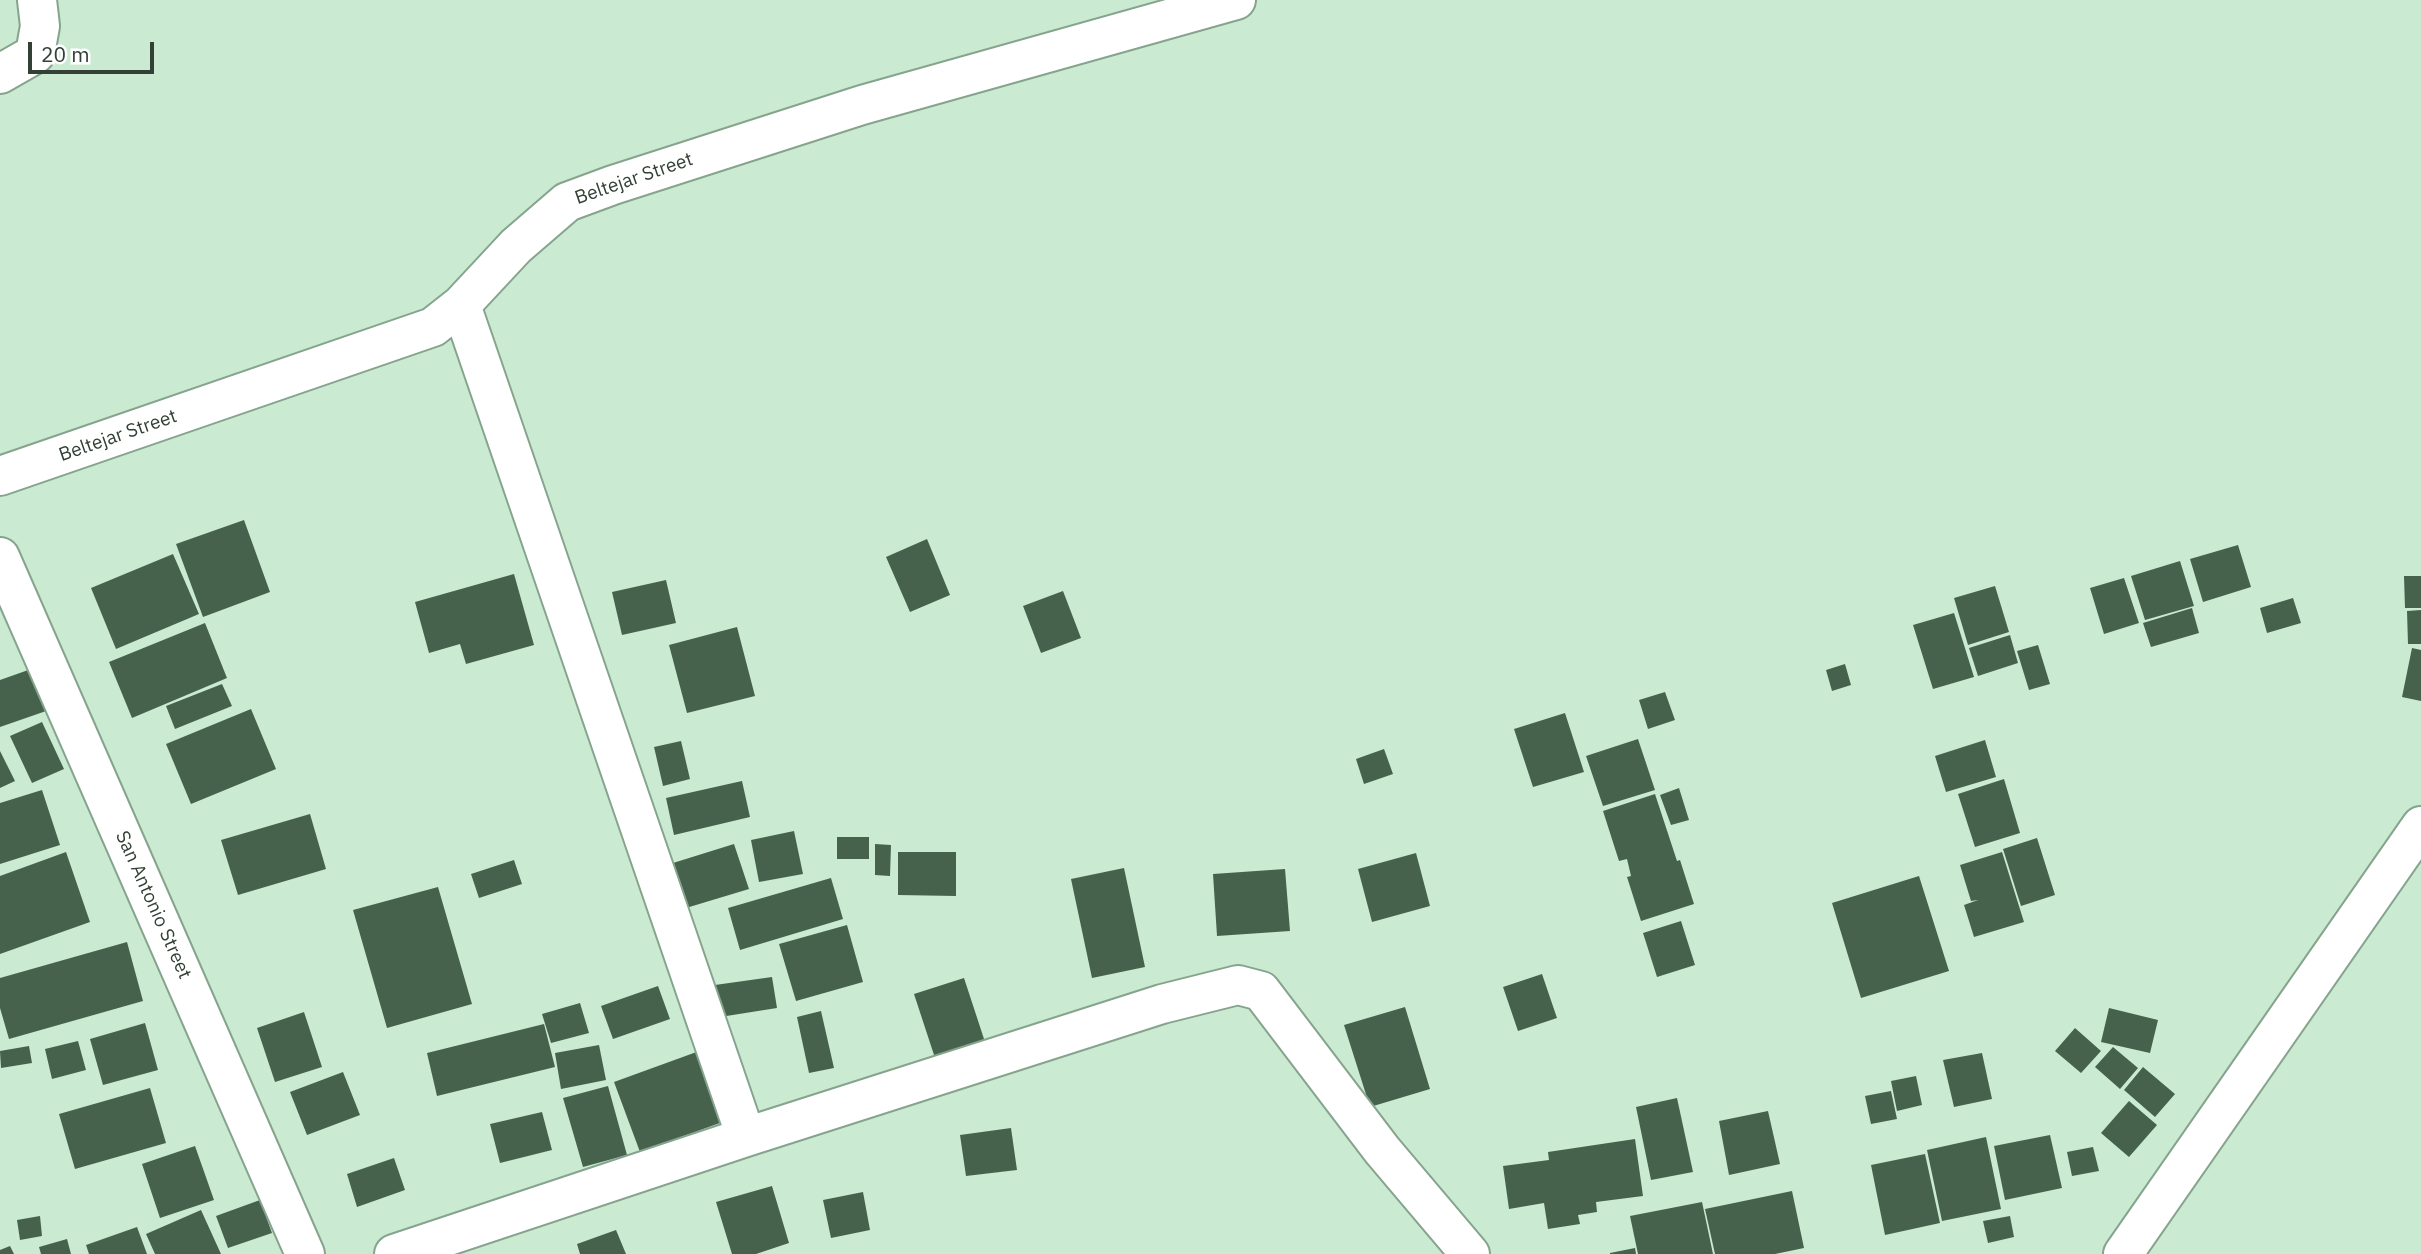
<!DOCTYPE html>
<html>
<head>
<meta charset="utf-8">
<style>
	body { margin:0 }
	#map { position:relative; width:2421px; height:1254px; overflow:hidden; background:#caead1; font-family:"IBM Plex Sans",sans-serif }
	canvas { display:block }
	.scale { position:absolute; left:28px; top:42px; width:126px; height:32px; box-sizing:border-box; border:4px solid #334036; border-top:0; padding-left:9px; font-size:21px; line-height:24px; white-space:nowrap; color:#334036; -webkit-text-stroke:5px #fff; paint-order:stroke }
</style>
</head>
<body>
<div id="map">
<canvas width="2421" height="1254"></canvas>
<div class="scale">20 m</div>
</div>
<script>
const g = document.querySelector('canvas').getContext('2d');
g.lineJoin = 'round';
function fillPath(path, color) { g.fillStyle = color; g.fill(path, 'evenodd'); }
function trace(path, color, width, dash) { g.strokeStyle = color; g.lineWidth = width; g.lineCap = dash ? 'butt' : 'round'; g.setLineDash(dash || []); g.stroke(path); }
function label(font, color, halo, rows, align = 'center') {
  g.font = font + ' "IBM Plex Sans",sans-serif'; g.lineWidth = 7; g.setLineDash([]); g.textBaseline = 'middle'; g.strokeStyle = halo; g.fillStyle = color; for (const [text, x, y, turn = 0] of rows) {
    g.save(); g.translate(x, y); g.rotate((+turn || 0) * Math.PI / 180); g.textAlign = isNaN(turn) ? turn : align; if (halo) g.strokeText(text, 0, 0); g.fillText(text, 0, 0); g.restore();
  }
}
const building = new Path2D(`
	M244,520l26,72 -67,25 -27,-73z
	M927,539l23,56 -40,17 -24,-55z
	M2238,545l13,42 -48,15 -13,-43z
	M173,554l26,60 -83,35 -25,-61z
	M2180,561l14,45 -49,14 -14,-44z
	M514,574l20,71 -68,19 -6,-20 -31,9 -14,-51z
	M2404,576h17v32h-16z
	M2124,578l15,45 -35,11 -14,-46z
	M666,580l10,43 -54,12 -10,-43z
	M1995,586l14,46 -41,13 -14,-47z
	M1063,591l18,47 -40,15 -18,-47z
	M2293,598l8,25 -34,10 -7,-25z
	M2192,608l7,25 -48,14 -8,-24z
	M2421,610v34h-13l-1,-33z
	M1954,613l20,64 -41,12 -20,-64z
	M205,623l22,55 -95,40 -23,-56z
	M737,627l18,69 -68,17 -18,-68z
	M2010,635l8,28 -40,13 -9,-28z
	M2038,645l12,39 -21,6 -12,-39z
	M2412,648l9,2v51l-19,-4z
	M1845,664l6,21 -19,6 -6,-21z
	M34,668l15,42 -49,17v-47z
	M222,684l10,22 -57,23 -9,-23z
	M1665,692l10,28 -27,9 -9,-29z
	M251,709l25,60 -85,35 -25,-60z
	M1565,713l19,59 -51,15 -19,-58z
	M42,722l22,47 -32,14 -22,-47z
	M1638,739l17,51 -52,16 -17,-50z
	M1985,740l11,37 -50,15 -11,-36z
	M681,741l9,38 -27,7 -9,-39z
	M1384,749l9,25 -29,10 -8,-25z
	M0,751l15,30 -15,7z
	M2004,779l16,54 -45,14 -17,-53z
	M742,781l8,36 -76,18 -8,-37z
	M1679,788l10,32 -18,5 -11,-30z
	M42,790l18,55 -60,19v-61z
	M1655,794l22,67 3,-1 14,44 -53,17 -14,-44 4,-1 -4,-17 -8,2 -16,-50z
	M310,814l16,55 -88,26 -17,-55z
	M794,831l9,43 -44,8 -8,-42z
	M837,837h32v22h-32z
	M2037,838l18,57 -34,11 -18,-57z
	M734,844l15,45 -63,19 -13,-45z
	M875,844l16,1 -1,31 -15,-1z
	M66,852l24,70 -90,32v-78z
	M898,852h58v44l-58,-1z
	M2002,852l22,70 -50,15 -10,-32 14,-5 -7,1 -11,-36z
	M1416,853l14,53 -58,16 -14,-53z
	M514,860l8,24 -43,14 -8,-24z
	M1124,868l21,99 -53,11 -21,-99z
	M1285,869l5,62 -73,5 -4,-62z
	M1919,876l30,95 -88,27 -29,-95z
	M831,878l12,41 -103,31 -12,-42z
	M438,887l34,117 -85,24 -34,-118z
	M1681,921l14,44 -38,12 -14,-44z
	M847,925l16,57 -67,19 -17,-57z
	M127,942l16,59 -134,38 -9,-31v-30z
	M1542,974l15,44 -39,13 -15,-44z
	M772,977l5,31 -57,9 -5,-32z
	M964,978l21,64 -50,16 -21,-64z
	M658,986l12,33 -57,20 -12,-33z
	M580,1003l9,30 -38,10 -9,-29z
	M1405,1007l25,82 -60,18 -26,-82z
	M2109,1008l49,12 -8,33 -49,-11z
	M821,1011l13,57 -25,5 -12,-56z
	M304,1012l18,55 -47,15 -18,-54z
	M145,1023l13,47 -55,15 -13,-46z
	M544,1024l11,43 -118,29 -10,-43z
	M2075,1028l26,23 -20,22 -26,-22z
	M78,1041l8,29 -34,9 -7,-30z
	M599,1045l7,35 -45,9 -6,-36z
	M29,1046l3,17 -31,5 -1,-17z
	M2113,1047l25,21 -18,21 -25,-22z
	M702,1050l26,70 -88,32 -26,-70z
	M1982,1053l10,46 -38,8 -11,-47z
	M2143,1067l32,27 -20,23 -31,-27z
	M343,1072l17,43 -53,20 -17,-43z
	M1916,1076l6,29 -25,6 -6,-30z
	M608,1086l19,69 -44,12 -20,-69z
	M150,1088l16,55 -91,26 -16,-55z
	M1891,1091l6,28 -26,5 -6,-28z
	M1677,1098l16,74 -42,8 -15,-73z
	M2129,1101l28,24 -28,32 -28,-24z
	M1768,1111l12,53 -51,11 -10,-54z
	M542,1112l10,38 -52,13 -10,-39z
	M1011,1128l6,42 -51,6 -6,-41z
	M2050,1135l12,53 -57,12 -11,-54z
	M1986,1137l15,72 -59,12 -15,-71z
	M1635,1139l8,57 -47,6 1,10 -19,3 2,9 -32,5 -4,-26 -35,6 -6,-43 46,-6 -1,-8z
	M195,1146l19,54 -54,18 -18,-54z
	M2093,1147l6,24 -27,5 -5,-24z
	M1925,1154l15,69 -55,12 -14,-70z
	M394,1158l11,32 -48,17 -10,-33z
	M772,1186l17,57 -33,11h-24l-16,-52z
	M1792,1191l12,57 -29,6h-60l-10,-45z
	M863,1192l7,38 -39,8 -8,-38z
	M260,1200l12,33 -44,15 -12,-32z
	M1702,1202l11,52h-75l-8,-38z
	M201,1210l20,44h-66l-9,-20z
	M40,1216l2,20 -22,4 -3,-20z
	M2010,1216l4,21 -26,6 -5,-22z
	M137,1227l10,27h-58l-3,-9z
	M616,1230l10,24h-46l-3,-10z
	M67,1239l4,15h-30l-2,-7z
	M10,1246l4,8h-14v-4z
	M1635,1248l1,6h-26v-1z`);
const street = new Path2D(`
	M0,74l35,-20 5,-28 -3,-26
	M461,305l285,832
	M0,476l433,-149 28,-22 55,-59 51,-44 46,-17 249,-80 374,-105
	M0,557l305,697
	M394,1254l352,-117 416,-133 76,-19 23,6 121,159 88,104
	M2123,1254l298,-428`);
const streetNames = [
	["Beltejar Street",634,179,-19],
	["Beltejar Street",118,436,-19],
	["San Antonio Street",153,905,66]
];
fillPath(building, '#46624d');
trace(street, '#86a48d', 42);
trace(street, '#fff', 38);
label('19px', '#334036', '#fff', streetNames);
</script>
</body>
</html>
